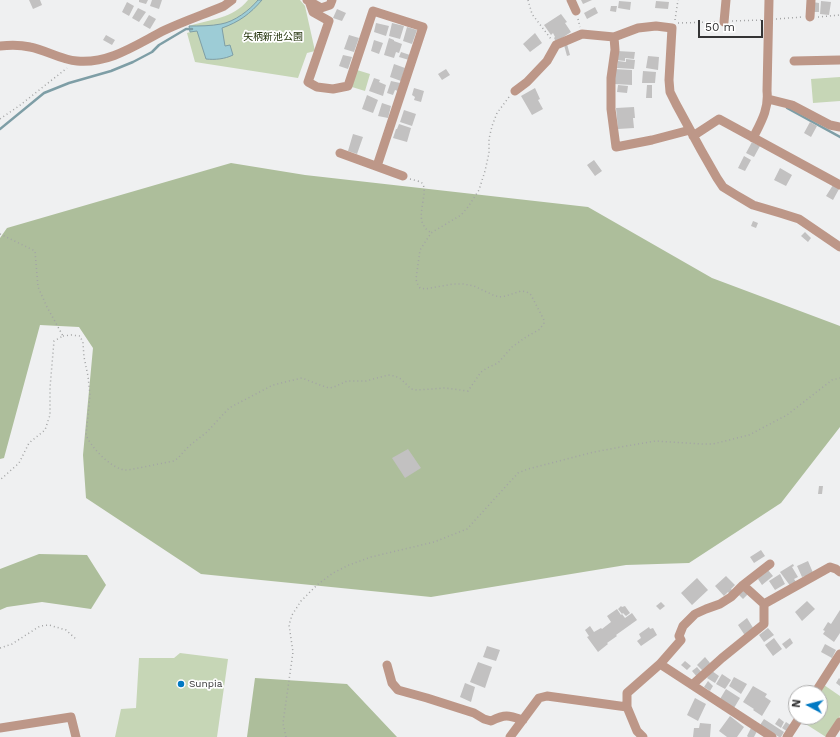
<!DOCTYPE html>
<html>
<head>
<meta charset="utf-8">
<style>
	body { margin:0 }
	#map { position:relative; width:840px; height:737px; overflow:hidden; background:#eff0f1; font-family:"Work Sans",sans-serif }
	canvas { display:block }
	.north { position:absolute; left:788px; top:685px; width:40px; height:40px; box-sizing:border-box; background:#fff; border:1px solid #aeaeae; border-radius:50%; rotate:277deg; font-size:11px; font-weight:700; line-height:16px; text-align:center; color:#343435 }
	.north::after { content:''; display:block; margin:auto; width:14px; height:18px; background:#0079c3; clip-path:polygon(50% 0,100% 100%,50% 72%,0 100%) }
	.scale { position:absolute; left:698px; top:20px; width:65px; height:18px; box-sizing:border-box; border:2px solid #343435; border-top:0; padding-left:5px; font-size:12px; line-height:14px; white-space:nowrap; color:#343435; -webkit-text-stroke:3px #fff; paint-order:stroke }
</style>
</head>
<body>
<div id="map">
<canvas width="840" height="737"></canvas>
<div class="north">N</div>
<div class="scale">50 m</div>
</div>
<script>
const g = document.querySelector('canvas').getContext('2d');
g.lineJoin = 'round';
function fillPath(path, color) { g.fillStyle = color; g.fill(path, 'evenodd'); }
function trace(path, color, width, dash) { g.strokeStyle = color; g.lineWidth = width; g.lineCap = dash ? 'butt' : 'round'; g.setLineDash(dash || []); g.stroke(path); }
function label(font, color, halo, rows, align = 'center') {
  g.font = font + ' "Work Sans","Noto Sans JP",sans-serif'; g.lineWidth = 3.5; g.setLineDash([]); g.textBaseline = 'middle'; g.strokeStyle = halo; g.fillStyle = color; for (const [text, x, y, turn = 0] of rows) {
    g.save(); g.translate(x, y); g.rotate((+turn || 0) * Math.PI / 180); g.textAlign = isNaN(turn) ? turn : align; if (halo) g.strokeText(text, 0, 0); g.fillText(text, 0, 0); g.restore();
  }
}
const green = new Path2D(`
	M248,0h52l5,6 10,45 -8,2 -9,25 -103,-16 -8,-29 3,-1 -1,-6c21,-7 44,-7 59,-26z
	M357,70l13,4 -5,17 -13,-4z
	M840,77v24l-27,2 -2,-24z
	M180,653l48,6 -11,78h-102l6,-28 15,-1 3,-50h35z
	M824,685l16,11v20l-14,21 -25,-16 2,-4h17v-24z`);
const forest = new Path2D(`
	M231,163l74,12 283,32 124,71 128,48v101l-59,76 -92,60 -63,2 -195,32 -230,-23 -115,-76 -3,-43 10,-107 -14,-21 -39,-2 -36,133 -4,1v-221l7,-10z
	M39,554l48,1 19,30 -15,24 -49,-7 -35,5 -7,3v-41z
	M255,678l92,6 50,53h-150z`);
const water = new Path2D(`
	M258,0h4c-12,14 -23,22 -40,28l3,18 5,-1 3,10c-8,4 -18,5 -27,4l-9,-28 -7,1 -1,-6c10,0 22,0 32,-2 13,-2 29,-14 37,-24z`);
const stream = new Path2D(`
	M787,108l53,29
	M0,129l44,-36 25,-10 42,-12 22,-9 19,-10 7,-7 27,-16h6`);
const building = new Path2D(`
	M29,0h11l2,5 -9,4z
	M139,0h9l-2,4 -7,-2z
	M152,0h10l-3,9 -9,-3z
	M581,0h11l-9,4z
	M619,1l12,1 -1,8 -12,-2z
	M656,1l13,1 -1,7 -13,-1z
	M821,1l10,1 -2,13 -9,-1z
	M127,2l7,4 -5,10 -7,-4z
	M812,2l7,1v9h-8z
	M611,6h6l-1,6 -6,-1z
	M595,7l3,6 -11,6 -3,-6z
	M138,8l8,4 -7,10 -7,-4z
	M337,9l9,4 -4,8 -9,-3z
	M561,14l6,8 -2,1 6,9 -9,6 -5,6 -3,-6 1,-1 -2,-4 -2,2 -7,-10z
	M149,15l7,4 -6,10 -7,-4z
	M376,23l13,3 -3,10 -12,-4z
	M392,23l12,3 -4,13 -11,-3z
	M407,27l10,3 -5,14 -9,-3z
	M535,33l7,10 -12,9 -7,-8z
	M106,35l9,5 -3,5 -9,-5z
	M349,35l10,3 -5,14 -10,-3z
	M389,38l5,2v1l8,3 -3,9 -3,-1 -2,6 -10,-3z
	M374,40l9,3 -4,11 -8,-3z
	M567,44l3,11 -3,1 -3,-11z
	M617,51l18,1 -1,7 -9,-1v3l-9,-1z
	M401,52l9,3 -1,5 -10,-3z
	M343,55l9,2 -4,12 -9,-3z
	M648,56l11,1 -1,13 -12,-2z
	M626,59l9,1 -1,9 -17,-1 1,-7 8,1z
	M394,64l11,4 -4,13 -11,-4z
	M446,69l4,6 -8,5 -4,-6z
	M614,69l18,1v15l-18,-1z
	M643,71l13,1 -1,11h-13z
	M374,78l6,2 -1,2 7,3 -3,11 -14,-5z
	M391,81l9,2 -2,8 -3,-1 -2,5 -6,-2z
	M618,85l10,1 -1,7 -10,-1z
	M647,85h5v13h-6z
	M414,88l10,3 -3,11 -7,-2 1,-3 -3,-2z
	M535,88l5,11 -2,1 5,9 -11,6 -11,-19z
	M367,95l11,5 -5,13 -11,-4z
	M382,103l9,3 -3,12 -10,-2z
	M634,107l1,11h-2l1,10 -16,1 -2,-21z
	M404,110l12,4 -4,12 -12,-4z
	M810,122l7,4 -6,11 -7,-4z
	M399,124l12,4 -4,14 -14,-4 3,-9h1z
	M353,134l10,3 -6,17 -9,-3z
	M752,142l8,4 -6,11 -8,-4z
	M744,156l7,4 -6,11 -7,-3z
	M594,160l8,11 -7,5 -8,-11z
	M780,168l12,7 -6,11 -12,-6z
	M833,185l6,4 -6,11 -7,-4z
	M753,221l5,2 -2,5 -5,-2z
	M805,232l6,6 -3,4 -7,-6z
	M408,449l13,19 -16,10 -13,-20z
	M819,486h4l-1,8h-4z
	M761,550l4,6 -11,7 -4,-6z
	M808,561l6,14 -8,3 -1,-2 -3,1 -5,-11z
	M793,564l1,2 -2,1 6,10 -4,2 3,4 -6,4 -11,-15z
	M768,570l5,6 -11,9 -4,-6z
	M780,574l5,10 -10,6 -6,-9z
	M726,576l9,9 -4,4 2,2 -3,3 -2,-2 -4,4 -9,-10z
	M697,578l11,12 -16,15 -11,-12z
	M744,589l5,4 -6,6 -4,-4z
	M807,601l8,8 -13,12 -7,-9z
	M661,602l4,4 -5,4 -4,-4z
	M621,606l1,1 3,-1 5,7 -4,3 -3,-3 -1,1 -4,-5z
	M617,609l4,6 1,-1 3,4 7,-5 5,7 -21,15 1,1 -10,7 1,1 -10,8 -11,-15 2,-1 -4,-6 5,-4 4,6 7,-4 1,1 9,-7 -4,-6z
	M840,610v23l-6,9 -11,-8 2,-3 -2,-1 5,-8 3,2z
	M747,618l8,13 -9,6 -8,-12z
	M649,627l1,2 3,-1 4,7 -16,11 -4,-5 4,-3 -2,-4z
	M768,628l6,7 -10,7 -5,-7z
	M774,638l8,11 -9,7 -8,-11z
	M790,638l3,5 -7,6 -4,-5z
	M825,644l11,6 -4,8 -11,-6z
	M487,646l13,4 -4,11 -13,-4z
	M705,657l5,6 -6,9 -7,-7z
	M685,661l6,5 -4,4 -6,-5z
	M478,662l14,5 -7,21 -15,-6z
	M697,667l6,7 -5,4 -6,-7z
	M712,671l7,5 -4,7 -8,-5z
	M722,674l9,6 -6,9 -9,-5z
	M734,677l13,7 -6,10 -12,-8z
	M839,678l1,1v7l-4,-3z
	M708,681l5,5 -3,5 -6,-4z
	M465,683l10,4 -4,15 -11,-5z
	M753,686l14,8 -2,3 6,4 -9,15 -9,-6 1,-1 -11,-7z
	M726,689l14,9 -6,10 -14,-9z
	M695,698l11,6 -8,17 -11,-6z
	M730,716l14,11 -7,10h-10l-8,-6z
	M779,718l5,4 -3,6 -6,-4z
	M764,719l20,13 -3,5h-2l-19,-12z
	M786,722l6,4 -4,6 -6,-4z
	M700,723l11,1 -1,13h-17l1,-9h5z
	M751,728l6,3 -3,6h-6l-1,-1z`);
const path = new Path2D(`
	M528,0l4,14 19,25
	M818,17l22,-2
	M578,19l2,8
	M776,19l26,-2
	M675,20l3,-20
	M732,21l29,-1
	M678,23l37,-1
	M0,119l19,-13 48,-38
	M410,179c4,1 9,2 12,4 7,8 -6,32 2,43 1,3 5,5 7,7
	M0,234l35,17 3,36 9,20 16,29 -9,5 -4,47v27l-5,15 -16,13 -10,20 -19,17
	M63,336l8,-1 9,1 3,7 1,14 4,19 2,19 -4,40c5,12 22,30 35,34 2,1 4,1 7,1l46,-9 4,-3 11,-12 18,-14 22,-24 44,-23 12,-3 17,-4 18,7 9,3 5,-1 13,-6h19l22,-6 7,1 6,3 10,10 6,1 28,-2 23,3 13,-19 6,-4 11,-5 14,-16 14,-10 14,-8 4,-6v-3l-13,-25 -4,-3 -6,-1 -15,5 -7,1 -6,-2 -19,-9 -11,-2h-10l-28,5 -5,-1 -3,-5 -1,-4 4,-29 11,-17 30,-18 7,-8 11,-17 6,-19 4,-18v-14l3,-13 5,-13 12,-16
	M0,648l12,-4 28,-18 9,-1 17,5 11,10
	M286,737l-3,-14 10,-71 -4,-27 3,-10 9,-14 16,-16 16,-12 16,-8 22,-8 63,-15 33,-13 51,-56 10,-4 66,-17 32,-6 30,-5 46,3h11l36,-9 38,-20 45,-35 8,-2`);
const minor = new Path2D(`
	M307,0l2,1 4,11 16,9 -21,61 9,5 16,2 15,-3 25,-75 50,16 -46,139
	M571,0l5,11
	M309,1l12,7 9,-3 2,-5
	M810,17l1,-17
	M724,22l2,-22
	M0,46c10,-1 21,-1 30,1 16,3 31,13 47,14 33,3 60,-17 88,-31 19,-9 40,-16 59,-24l8,-6
	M794,61l46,-1
	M515,91l12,-9 20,-21 9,-16 26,-11 32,3
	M768,99l24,6 38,20 10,2
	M690,130l-38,10 -36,7 -5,-38v-31l4,-28 -1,-13 24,-9 18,-2 16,2 -3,52 1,12 6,12 25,46 16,28 6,9 13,8 17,10 27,8 19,6 41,28
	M693,136l26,-17 121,66
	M753,138c8,-16 16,-29 14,-47l2,-91
	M340,153l63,23
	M764,604l66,-37 6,2 4,3
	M660,664l112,73
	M387,665l5,18 6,7 29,8 47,15 10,6 7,2c14,-7 17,-6 32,-1
	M692,685l30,-27 42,-34v-20l-21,-19
	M815,693l25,-39
	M627,707v-14l33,-29 21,-24 -2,-4 4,-10 12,-12 11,-5 14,-5 11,-7 12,-12 27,-21
	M0,728l71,-11 5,20
	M510,737l29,-39 8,-2 80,11 10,24 6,6
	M787,737l13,-20
	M830,737l10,-15`);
const markers = [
	[181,684,4,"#0079c3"]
];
const parkNames = [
	["矢柄新池公園",273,37]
];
const poiNames = [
	["Sunpia",189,684]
];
fillPath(green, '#c6d6b6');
fillPath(forest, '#adbe9b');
fillPath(water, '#9dccd6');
trace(water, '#7e9ea6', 1);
trace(stream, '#7e9ea6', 2.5);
fillPath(building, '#c2c1c1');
trace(path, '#a3a4a5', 1.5, [1, 3]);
trace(minor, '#bd9788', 9);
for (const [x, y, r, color] of markers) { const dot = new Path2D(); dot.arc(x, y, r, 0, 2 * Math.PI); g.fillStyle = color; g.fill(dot); trace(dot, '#fff', 1.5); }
label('10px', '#213109', '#fff', parkNames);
label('10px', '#343435', '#fff', poiNames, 'left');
</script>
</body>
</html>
